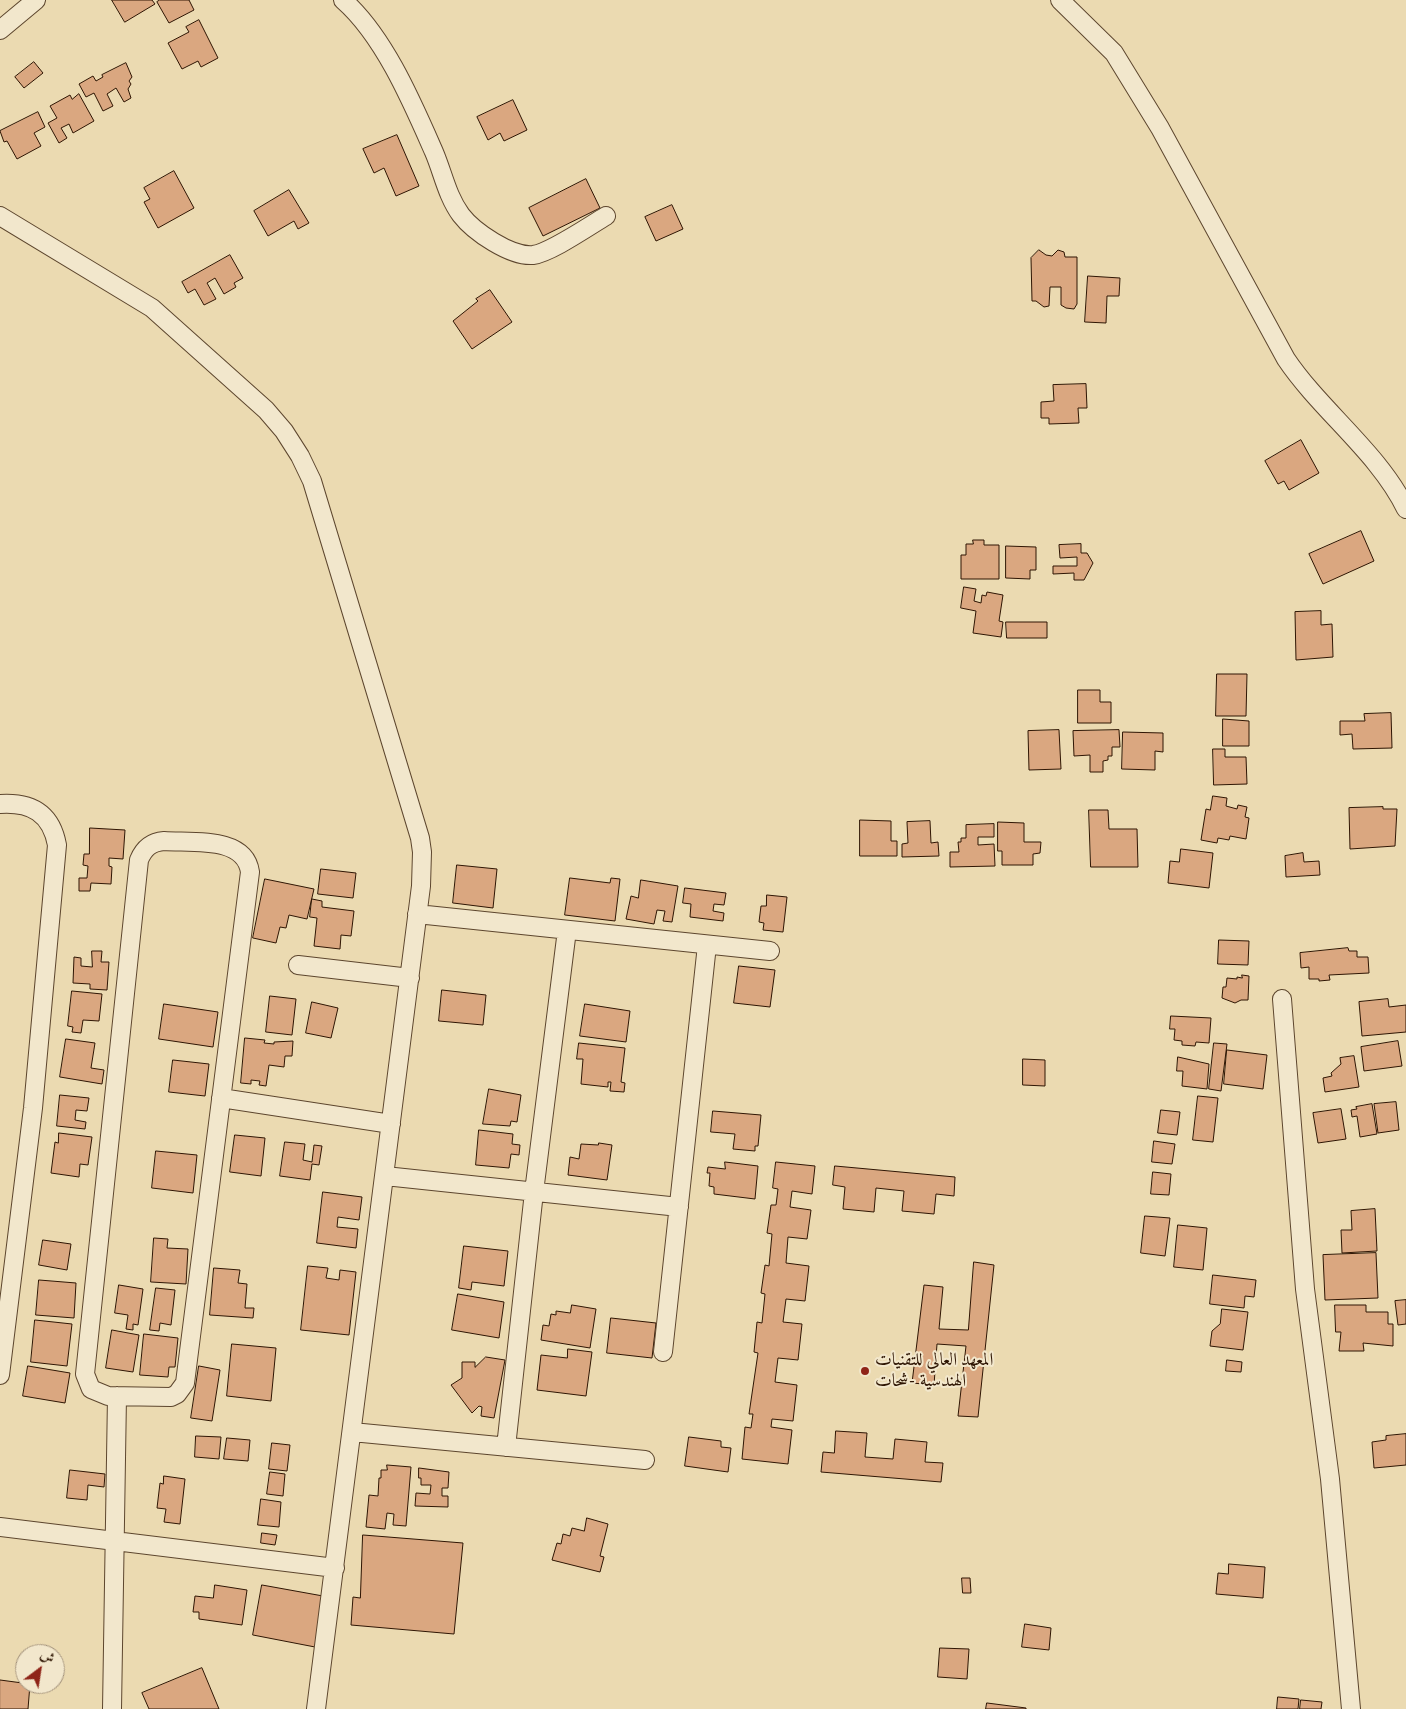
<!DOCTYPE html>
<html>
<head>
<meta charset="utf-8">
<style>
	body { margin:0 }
	#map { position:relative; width:1406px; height:1709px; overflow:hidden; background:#ebdab1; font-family:"IM FELL Great Primer",Amiri,serif }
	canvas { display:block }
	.north { position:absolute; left:15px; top:1644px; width:50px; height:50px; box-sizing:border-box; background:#f2e7cc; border:1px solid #a4937c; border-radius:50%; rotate:31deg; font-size:14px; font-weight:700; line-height:20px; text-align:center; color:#2e1503 }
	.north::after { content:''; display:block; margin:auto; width:18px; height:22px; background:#8f2418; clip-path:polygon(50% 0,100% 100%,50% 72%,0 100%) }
</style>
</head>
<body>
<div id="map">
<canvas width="1406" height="1709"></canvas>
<div class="north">ش</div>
</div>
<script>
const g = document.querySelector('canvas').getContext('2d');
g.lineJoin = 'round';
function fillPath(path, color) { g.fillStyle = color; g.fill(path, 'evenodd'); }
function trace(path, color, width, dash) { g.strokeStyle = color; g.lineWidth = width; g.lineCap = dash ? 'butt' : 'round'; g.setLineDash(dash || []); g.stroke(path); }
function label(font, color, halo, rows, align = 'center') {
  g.font = font + ' "IM FELL Great Primer",Amiri,serif'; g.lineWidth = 4; g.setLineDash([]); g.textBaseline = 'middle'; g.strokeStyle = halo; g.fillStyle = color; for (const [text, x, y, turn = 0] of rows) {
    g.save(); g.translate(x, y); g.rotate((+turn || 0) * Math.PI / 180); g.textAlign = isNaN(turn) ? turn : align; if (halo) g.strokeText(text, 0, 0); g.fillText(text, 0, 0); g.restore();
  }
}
const building = new Path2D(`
	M112,0h40l3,4 -30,18z
	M160,0h29l5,10 -25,13 -12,-21z
	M199,20l19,38 -17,9 -3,-6 -16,8 -14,-26 21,-11 -3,-5z
	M34,62l9,11 -19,15 -9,-11z
	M126,63l6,14 -3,4 2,3 -3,5 3,9 -7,4 -8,-14 -9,6 6,12 -10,5 -9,-18 -8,4 -7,-13 14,-8 3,5 7,-4 -1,-2z
	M79,94l15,27 -21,12 -4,-9 -8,4 6,10 -8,5 -11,-20 9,-5 -7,-12 20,-11 2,4z
	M513,100l14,30 -23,11 -4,-8 -12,7 -11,-23z
	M38,112l7,15 -11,6 7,13 -24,13 -10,-18 -3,1 -4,-11z
	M397,135l22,51 -23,10 -12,-28 -10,5 -11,-24z
	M174,171l20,37 -36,20 -14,-26 6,-3 -6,-11z
	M586,179l14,29 -57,28 -14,-28z
	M289,190l20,33 -11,6 -4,-8 -26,15 -14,-25z
	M672,205l11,24 -27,12 -11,-24z
	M1039,250l7,5 6,1 6,-6 6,2 1,5h12v47l-3,5 -8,-1 -5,-3v-18h-11l-1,19 -5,1 -8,-6h-4l-1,-43z
	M230,255l13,23 -9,5 2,4 -12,7 -9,-16 -8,5 9,16 -12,6 -9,-16 -7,4 -6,-11z
	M1088,276l32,2 -1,18h-12l-1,27 -21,-1z
	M490,290l22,32 -40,27 -19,-28 25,-20 -2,-2z
	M1086,384l1,24h-9l1,15 -30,1v-6h-8v-16l13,-1 -1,-16z
	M1301,440l18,33 -30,17 -5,-9 -6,3 -13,-23z
	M1361,531l13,30 -51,23 -14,-30z
	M973,540h11v5h15v34h-38v-24h5v-11h7z
	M1081,544v9h6l6,10 -9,17h-10v-7l-21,1v-8h24v-9l-17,1 -1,-13z
	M1006,546l30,1v23h-6v9l-24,-1z
	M964,587l12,2 -2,12 7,2 1,-8 4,1 1,-4 16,3 -4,26 4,1 -2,15 -28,-4 3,-22 -15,-3z
	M1321,611v14l11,-1 1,33 -37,3 -1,-48z
	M1006,622h41v16h-40z
	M1217,674h30l-1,42h-30z
	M1078,690h22v12h11v21h-33z
	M1391,713l1,35 -39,1 -1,-15 -12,1v-14h25l-1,-7z
	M1223,719l26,2v25h-26z
	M1059,730l2,39 -32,1 -1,-39z
	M1119,730l1,17h-8v9h-4v4l-5,1v11h-13v-17l-16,1 -1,-25z
	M1123,732l40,1v19l-8,-1v19l-33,-1z
	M1213,749h12v8h21l1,27 -33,1z
	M1213,796l14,2 -1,8 11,3 1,-4 9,2 -2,10 4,1 -3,21 -16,-3 -1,4 -11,-2 -1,5 -16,-3 5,-31 4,1z
	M1383,807v2h14l-2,37 -45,3 -1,-41z
	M1089,810h19l1,19h28l1,38h-47z
	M860,820l31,1v20h6v15h-37z
	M930,821l1,22 7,-1 1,14 -37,1v-13l6,-1 -1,-21z
	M998,822l26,1v19h17l-1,11 -7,1v11h-31v-14h-4z
	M994,824v13h-16v8l16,-1 1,22 -45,1v-15h9l-1,-10h3v-4h5v-13z
	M90,828l35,2 -2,29 -14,-1v8l3,1 -1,17 -20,-1 -1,8h-11v-13h8l1,-12 -5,-1 1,-11h5z
	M1181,849l32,4 -4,35 -41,-5 2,-22 9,1z
	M1303,853l1,9 15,-1 1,14 -34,2 -1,-21z
	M457,865l40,4 -4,39 -40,-5z
	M321,869l35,4 -3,25 -35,-4z
	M570,878l40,5 1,-5 9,1 -5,42 -50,-6z
	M265,879l49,10 -7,30 -18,-4 -3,13 -6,-1 -4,16 -23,-5z
	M641,880l37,6 -6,36 -9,-1 2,-10 -8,-1 -3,14 -28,-5 5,-23 7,2z
	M685,888l41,5 -2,12 -10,-1 -1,7 11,2 -1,8 -33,-4 1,-13 -8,-1z
	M767,895l20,2 -4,35 -20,-2 1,-7 -5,-1 2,-16h5z
	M312,899l10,2v6l32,4 -3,25 -10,-1 -1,14 -26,-3 3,-28 -7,-1z
	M1219,940l30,1 -1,24 -30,-1z
	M1348,948l1,3h8v6h11l1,16 -40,2 1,5 -11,1v-2h-10v-12l-8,1 -1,-15z
	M92,951h10l-1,11h8l-2,28 -17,-1v-5l-17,-1 1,-26 7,1v8l11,1z
	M739,966l36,4 -5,37 -36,-4z
	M1242,975l7,1 -1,24h-7l-6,3 -13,-5 1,-11h3l1,-9 10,1v-2l5,1z
	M442,990l44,5 -3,30 -44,-4z
	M72,991l30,3 -3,27 -16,-1 -2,13 -9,-1 1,-5 -5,-1z
	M270,996l26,3 -4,36 -26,-3z
	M1388,999l1,8 17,-2v27l-44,4 -3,-34z
	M312,1002l26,6 -7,30 -25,-5z
	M164,1004l54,8 -5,35 -54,-8z
	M585,1004l45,7 -4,31 -46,-6z
	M1171,1016l40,2 -2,25 -13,-1 -1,4 -13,-1v-4l-8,-1 1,-11h-5z
	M245,1038l20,2 -1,3 10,1v-2l19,-1 -1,15h-7l-1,11 -15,-2 -3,21 -7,-1 1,-4 -9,-1v4l-10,-1z
	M66,1039l29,4 -4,25 13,2 -2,14 -42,-7z
	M1398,1041l4,25 -38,5 -3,-24z
	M579,1043l46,5 -4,34 4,1 -1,9 -14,-1 1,-9h-3v5l-27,-3 2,-25h-6z
	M1214,1043l13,1 -6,47 -12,-2z
	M1227,1050l40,5 -4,34 -39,-5z
	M1354,1056l5,31 -34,5 -2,-14 9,-2 -1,-3 10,-9 -1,-6z
	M1178,1057l31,7 -2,25 -25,-3 1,-15h-6z
	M1023,1059l22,1v26l-22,-1z
	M173,1060l36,4 -4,32 -36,-4z
	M489,1089l32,6 -4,27 -6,-1 -1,5 -27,-2z
	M60,1095l29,3 -2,13 -11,-1 -1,10 11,2 -1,7 -28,-3z
	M1198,1096l20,2 -5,44 -20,-2z
	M1396,1102l3,28 -21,3 -4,-29z
	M1372,1104l5,30 -17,3 -3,-21 -5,1 -1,-7 6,-1 -1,-2z
	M1341,1109l5,30 -28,4 -5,-30z
	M1161,1110l19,2 -3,23 -19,-2z
	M713,1111l48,4 -3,31h-3v5l-22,-2 2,-15 -24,-2z
	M479,1130l34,4 -1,10 8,1 -1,10 -8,-1 -2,14 -33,-3z
	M59,1133l33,4 -4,28 -8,-1 -1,13 -28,-4 4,-31 3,1z
	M235,1135l30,3 -4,38 -31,-4z
	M1154,1141l21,3 -3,20 -20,-2z
	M285,1142l20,2 -2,16 9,2 2,-17 8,1 -3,19 -7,-1 -2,16 -30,-4z
	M599,1143l13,2 -5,35 -39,-5 2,-18 9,2 2,-15 17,1z
	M156,1151l41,4 -4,38 -41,-5z
	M725,1162l33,4 -3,33 -41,-5v-7l-5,-1 1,-13h-3l1,-6 17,2z
	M776,1162l39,4 -3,28 -20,-3 -2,16 21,3 -4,29 -19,-2 -2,26 23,3 -4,35 -19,-2 -3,23 19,2 -4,36 -20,-2 -3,24 22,3 -4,36 -21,-2 -1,8 21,3 -4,34 -46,-5 3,-32 6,1 2,-14h-4l9,-61 -4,-1 3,-30 5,1 3,-29 -4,-1 4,-28 4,1 3,-32 -5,-1 4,-28h5l2,-16 -5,-1z
	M835,1166l120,11 -1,19 -18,-2 -2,20 -32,-3 2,-20 -28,-3 -2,24 -31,-3 2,-22 -12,-2z
	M1153,1172l18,2 -2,21 -18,-1z
	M323,1192l39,5 -3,23 -21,-3 -1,10 21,2 -2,19 -39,-5z
	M1375,1209l2,42 -35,2 -1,-23h11l-1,-19z
	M1145,1216l25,2 -5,38 -24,-3z
	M1178,1225l29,3 -4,42 -29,-3z
	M154,1238l14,1 -1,9 21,1 -2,35 -35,-2z
	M43,1240l28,4 -4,26 -28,-5z
	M464,1246l44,5 -4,35 -32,-4 -1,8 -12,-2z
	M1376,1253l2,45 -53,2 -2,-45z
	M974,1262l20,3 -16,152 -20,-1 8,-70 -29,-2 -3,41 -22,-2 12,-98 19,2 -4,42 29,1z
	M308,1266l20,2 -2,10 13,2 1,-10 16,2 -7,63 -48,-5z
	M214,1268l26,2 -2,13 9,1 -2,24h9l-1,10 -43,-3z
	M1213,1275l43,5 -2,17 -9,-1 -1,12 -34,-4z
	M39,1280l37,3 -2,35 -38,-3z
	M119,1285l24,4 -5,36 -5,-1v6l-7,-1 2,-14 -13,-2z
	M156,1288l19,2 -4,35 -11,-2 -1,8 -9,-1z
	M458,1294l46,8 -5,36 -47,-8z
	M1406,1300v24l-8,1 -3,-24z
	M572,1305l24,4 -6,39 -49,-8 2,-15 6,1 2,-12 5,1v-4l14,2z
	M1335,1305h31v7h22v12h5v22l-30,-3 1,8h-25l2,-19h-5z
	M1222,1309l26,3 -5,38 -33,-4 2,-15 8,-7z
	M611,1318l45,5 -4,35 -45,-5z
	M35,1320l37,4 -5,42 -36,-4z
	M112,1330l27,5 -6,37 -27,-4z
	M144,1334l34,4 -3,29h-6l-1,10 -28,-2z
	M232,1344l44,4 -5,53 -44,-5z
	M568,1349l24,3 -6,44 -49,-6 4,-35 26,3z
	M486,1357l19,3 -11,58 -13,-2 1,-9 -3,-1 -7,7 -21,-28 11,-7v-16h13v5z
	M1227,1360l15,2 -1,10 -15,-1z
	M28,1366l42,7 -5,30 -42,-7z
	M199,1366l21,4 -8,51 -21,-3z
	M836,1431l31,2 -2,24 28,2 2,-20 32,3 -2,20 18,1 -2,19 -120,-10 2,-20 11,1z
	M1406,1434v31l-32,3 -2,-26 14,-2v-4z
	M196,1436l25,1 -2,22 -24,-2z
	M689,1437l32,4v6l10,1 -3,24 -43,-6z
	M227,1438l23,2 -2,21 -24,-2z
	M272,1443l18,2 -3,26 -18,-2z
	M387,1465l24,2 -5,59 -13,-1 1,-11 -7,-1 -2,16 -19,-2 3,-32 9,1 1,-18h2v-8h6z
	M419,1468l30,4 -1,16h-6v8h6v11l-33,-1 1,-13 14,1 1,-9h-10v-7h-2z
	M70,1470l35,4 -1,13 -16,-2 -1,15 -20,-2z
	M270,1472l15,2 -2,22 -16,-2z
	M164,1476l21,3 -5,45 -16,-2 2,-13 -9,-1 3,-25 3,1z
	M261,1499l20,3 -2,25 -21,-2z
	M587,1518l21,6 -8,32 4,1 -4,15 -48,-12 5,-17 4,1 2,-10 7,2 2,-8 12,3z
	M262,1533l15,2 -2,10 -14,-2z
	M363,1535l100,8 -9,91 -103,-9 2,-28 7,1z
	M1229,1564l36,3 -2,31 -47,-4 2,-21 10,1z
	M962,1578h8l1,15h-8z
	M215,1585l32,5 -5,35 -43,-6v-7h-6l2,-16 18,2z
	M262,1585l61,11 -8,51 -62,-12z
	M1025,1624l26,4 -2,22 -27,-3z
	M940,1648l29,1 -2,30 -29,-2z
	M202,1668l17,41h-70l-7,-16z
	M0,1680l30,4 -2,25h-28z
	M1278,1697l21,2 -1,10h-21z
	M1301,1700l21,2 -1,7h-21z
	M987,1703l39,5v1h-40z`);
const street = new Path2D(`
	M343,0c41,36 69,102 91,152 9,21 13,44 27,63 13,17 50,42 72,40 17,-2 56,-29 73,-39
	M1060,0l54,53 46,75 126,231c35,52 93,94 120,150
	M0,30l36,-30
	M0,216l152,92 114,102 18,21 16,25 12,25 108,357 2,14 -1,34 -105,823
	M0,804c31,-2 51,9 57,41l-24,263 -33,267
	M164,841c29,2 81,-5 86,31l-65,511 -8,11 -6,3 -63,-1 -17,-7 -6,-15 54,-514c5,-12 12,-18 25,-19z
	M417,914l353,37
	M298,965l112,13
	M1282,999l23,290 25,190 21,230
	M221,1098l170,26
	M385,1176l294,31
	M663,1352l44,-407
	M352,1432l293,28
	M506,1447l28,-255 33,-262
	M0,1527l335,41
	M112,1709l5,-313`);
const markers = [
	[865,1371,5,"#8f2418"]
];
const poiNames = [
	["المعهد العالي للتقنيات",875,1361],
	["الهندسية -شحات",875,1382]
];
fillPath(building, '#daa780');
trace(building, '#2e1503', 1);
trace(street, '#5d462e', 20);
trace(street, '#f2e7cc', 18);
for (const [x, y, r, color] of markers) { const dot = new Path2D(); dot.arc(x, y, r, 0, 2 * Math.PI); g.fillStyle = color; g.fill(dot); trace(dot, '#f2e7cc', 2); }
label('18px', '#2e1503', '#f2e7cc', poiNames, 'left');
</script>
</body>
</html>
